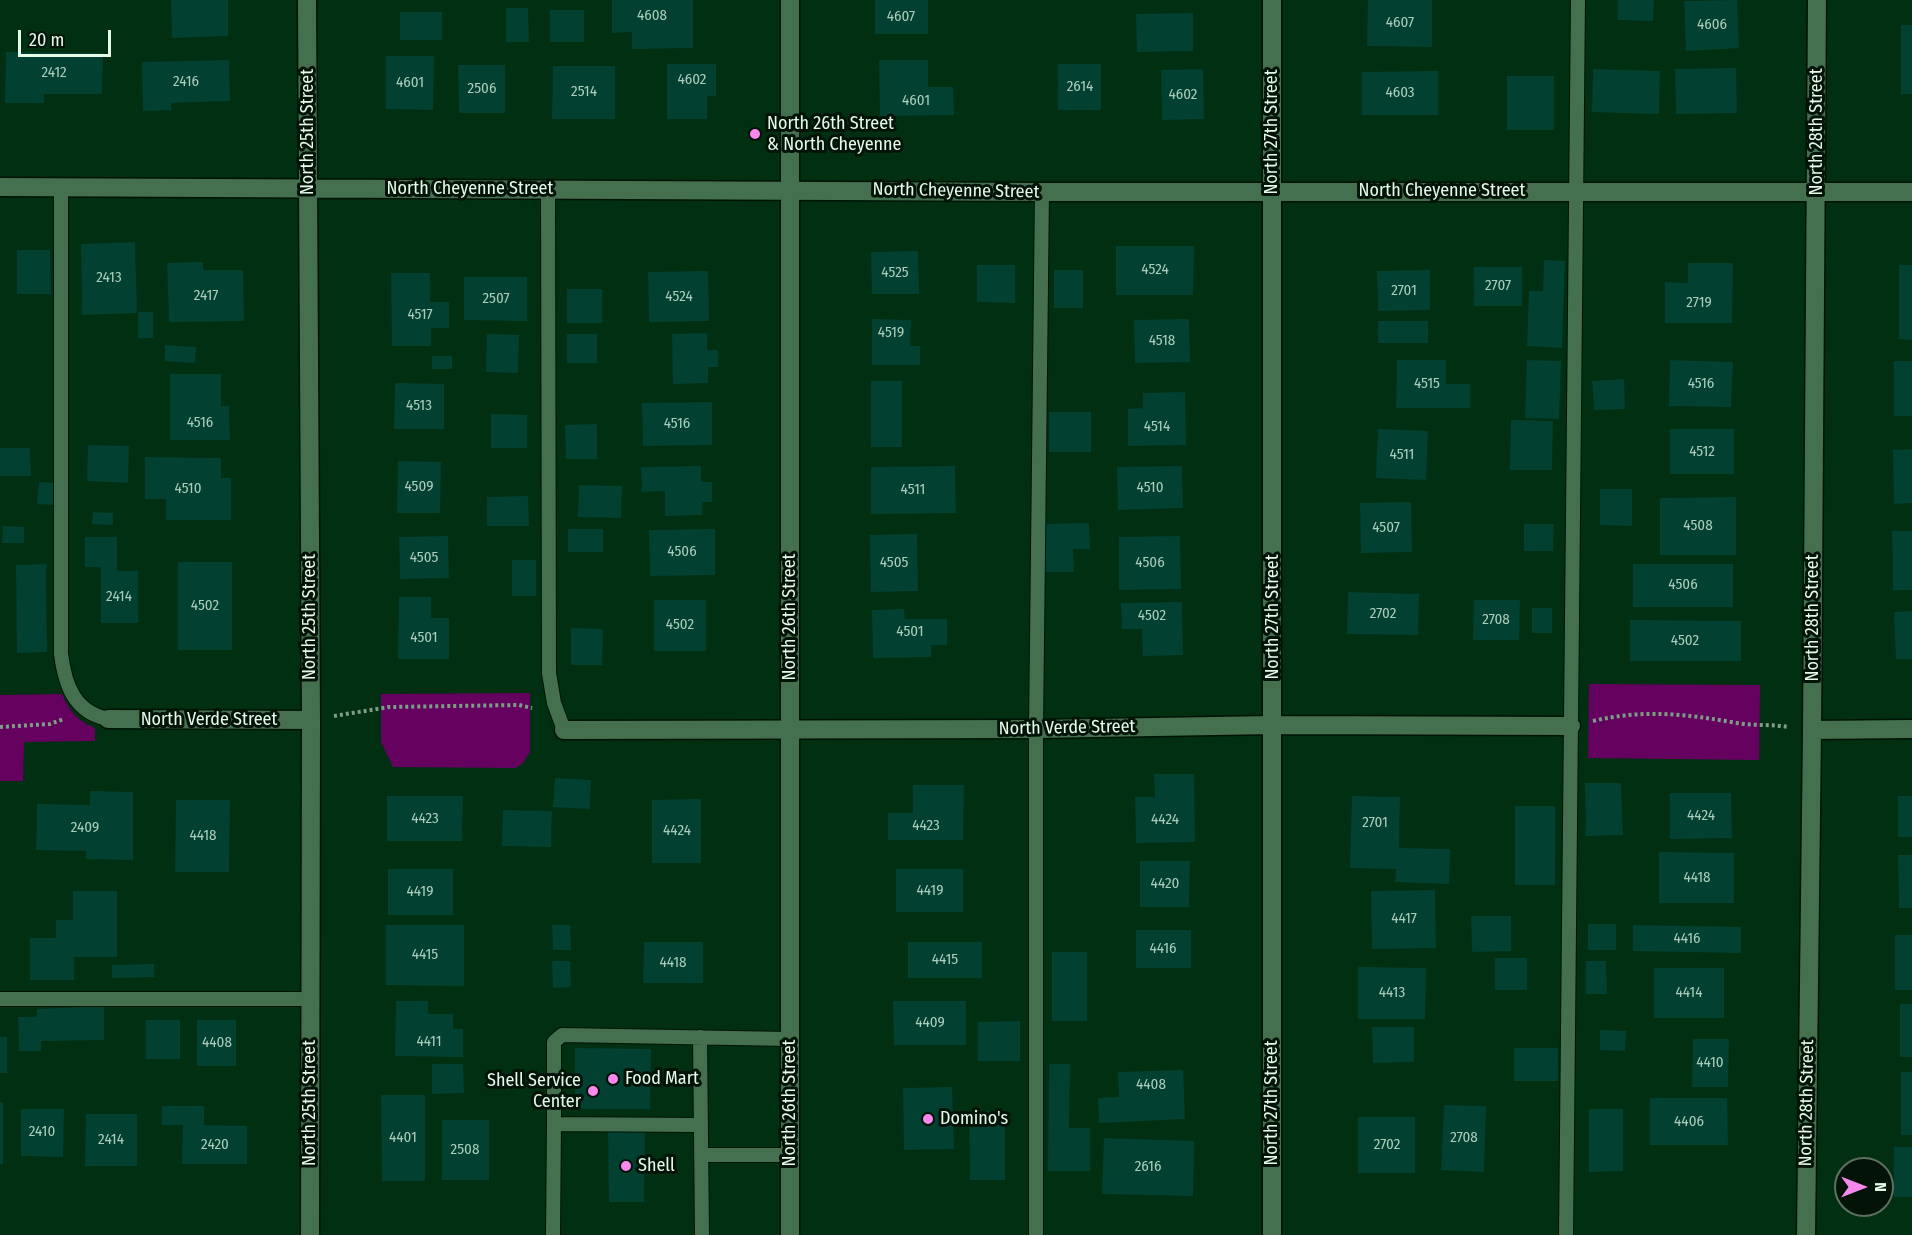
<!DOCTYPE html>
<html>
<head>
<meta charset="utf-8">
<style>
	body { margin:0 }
	#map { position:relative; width:1912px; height:1235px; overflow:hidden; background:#002f12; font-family:"Fira Sans Condensed",sans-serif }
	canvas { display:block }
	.north { position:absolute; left:1834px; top:1157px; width:60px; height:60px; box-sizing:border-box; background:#031307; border:2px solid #5d7061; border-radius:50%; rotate:90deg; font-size:16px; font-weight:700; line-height:24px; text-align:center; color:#e5fce9 }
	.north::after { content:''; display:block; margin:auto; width:21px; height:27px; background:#f888eb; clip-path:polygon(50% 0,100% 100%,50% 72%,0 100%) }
	.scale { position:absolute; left:18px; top:30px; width:93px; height:27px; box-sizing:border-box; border:3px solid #e5fce9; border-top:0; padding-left:8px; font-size:18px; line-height:21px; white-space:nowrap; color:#e5fce9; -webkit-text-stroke:4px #031307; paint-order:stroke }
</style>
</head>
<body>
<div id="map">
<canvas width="1912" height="1235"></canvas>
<div class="north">N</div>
<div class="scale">20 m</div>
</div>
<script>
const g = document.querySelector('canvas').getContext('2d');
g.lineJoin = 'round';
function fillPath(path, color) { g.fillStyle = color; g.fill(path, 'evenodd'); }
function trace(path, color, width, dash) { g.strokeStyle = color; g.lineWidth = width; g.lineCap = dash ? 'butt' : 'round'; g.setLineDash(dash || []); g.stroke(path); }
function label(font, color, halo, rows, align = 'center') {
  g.font = font + ' "Fira Sans Condensed",sans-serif'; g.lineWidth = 6; g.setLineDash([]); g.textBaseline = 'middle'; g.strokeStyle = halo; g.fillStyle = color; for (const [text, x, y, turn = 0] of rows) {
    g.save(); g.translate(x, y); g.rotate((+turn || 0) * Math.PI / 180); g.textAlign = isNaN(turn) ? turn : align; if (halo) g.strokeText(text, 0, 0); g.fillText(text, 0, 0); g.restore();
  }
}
const green = new Path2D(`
	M1589,684l171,1 -1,75 -171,-2z
	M530,693v59l-7,11 -7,5 -123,-1 -12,-25v-48z
	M62,694c7,17 16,27 33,34v13l-71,1 -1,39h-23v-86z`);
const building = new Path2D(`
	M171,0h57v36l-56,2z
	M612,0h81v48l-61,1v-17l-20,1z
	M875,0h53v34h-53z
	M1368,0h64v47l-65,-1z
	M1618,0h36l-1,21 -35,-1z
	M1737,0l2,48 -53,3 -2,-50z
	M506,8h22l1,34h-23z
	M550,10h34v32h-34z
	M400,12h42v28h-42z
	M1193,13v38l-56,1 -1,-38z
	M1901,25h11v69h-11z
	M6,52l97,1 -1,41h-58v9h-39z
	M386,56h48l-1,54 -47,-1z
	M229,60l1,41 -59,2v7l-28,1 -1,-49z
	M879,60h49v27h25l1,28 -74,1z
	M667,64h49v32h-9v23h-40z
	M1058,64h43v46h-43z
	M458,65h47v48h-46z
	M553,66h62v53h-63z
	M1736,68l1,45 -61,1 -1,-45z
	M1203,69l1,50 -42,1 -1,-50z
	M1593,69l67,2 -1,43 -67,-2z
	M1438,71v44h-76v-43z
	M1507,76h47v54h-47z
	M135,242l2,71 -55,2 -1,-71z
	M1116,246h78l-1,49h-77z
	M17,250h33l1,44h-34z
	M918,251l1,43h-47l-1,-42z
	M1544,260l21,1 -3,87 -35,-2 2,-55h14z
	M203,262v8h40l1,51 -75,1 -2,-59z
	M1688,263h45l-1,60h-67v-41l23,1z
	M977,265h38v38l-38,-1z
	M1899,265h13v75l-13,-1z
	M1474,267h48v39h-48z
	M1054,270h29v38h-29z
	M1430,270v40l-52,1 -1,-40z
	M708,271l1,50 -60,1 -1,-50z
	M391,273h39v29h19v26h-18v18h-39z
	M464,277h63v44l-63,-1z
	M567,289h35v34h-35z
	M138,312h15v26h-15z
	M872,319l39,1 -1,26h10v19h-48z
	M1189,319l1,43 -55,1 -1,-43z
	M1378,321h50v22h-50z
	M707,333v17h11v17h-10v16l-35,1 -1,-50z
	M487,334l32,1 -1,38 -32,-1z
	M567,334h30v29h-30z
	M165,345l31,2 -1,16 -30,-2z
	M432,356h20v13h-20z
	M1397,360h49v24h24v24h-74z
	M1527,360l34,1 -2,58 -34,-1z
	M1670,360l63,2 -2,45 -62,-1z
	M1894,361h18v55h-18z
	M170,374h51v32h8l1,34h-60z
	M1624,379l1,30 -31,1 -2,-29z
	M871,381h31v66h-31z
	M395,383l49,1v45h-50z
	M1185,392l1,53 -58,1v-37l15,-1v-15z
	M712,402v43l-69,1 -1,-43z
	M1049,412h42v40h-42z
	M491,414l36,1v33h-36z
	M1511,420l42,1 -1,49h-42z
	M597,424v35h-31l-1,-34z
	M1378,429l50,2 -2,49 -50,-2z
	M1670,429h64v45h-64z
	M88,445l41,1 -1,37 -41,-2z
	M0,448h30l1,28h-31z
	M1912,449v54l-18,1 -1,-54z
	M145,457l76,1v20h10v42h-65v-21h-21z
	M398,461l43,1 -1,51h-43z
	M701,466v16h11v20h-10v13l-37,1v-25l-23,1 -1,-25z
	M955,466l1,47 -85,1v-47z
	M1182,466l1,42 -65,2 -1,-43z
	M39,482l16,1 -1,22 -17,-1z
	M579,485l43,1 -1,32 -43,-1z
	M1600,489h32v37l-32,-1z
	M528,496l1,30h-42v-29z
	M1736,497v58h-76v-57z
	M1411,502l1,50 -51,1 -1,-50z
	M93,512l20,1v12l-21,-1z
	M1089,523l1,26h-17l1,23h-32l-1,-48z
	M1524,524h30l-1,27h-29z
	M3,526l21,1v16h-22z
	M568,529h35v23h-35z
	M715,529v46l-65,1 -1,-46z
	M1892,531h20v59h-19z
	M917,534l1,57 -47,1 -1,-57z
	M448,536l1,42 -49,1 -1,-42z
	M1180,536l1,53 -62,1v-53z
	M85,537h32v34h21v52h-37v-56h-16z
	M512,560h24v36h-24z
	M178,562h54v88h-54z
	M46,564l1,88 -30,1 -1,-88z
	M1633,564h100v43h-100z
	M1348,592l71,2 -1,41 -71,-1z
	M399,597h32v21h18v41h-51z
	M654,600h52v51h-52z
	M1474,600h46l-1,40h-46z
	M1182,602l1,53 -40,1 -1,-27h-20l-1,-26z
	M1532,608h20v25h-20z
	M904,609l1,10h42v26h-16v12l-58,1 -1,-48z
	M1912,611v48h-16l-2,-47z
	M1630,620l111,1v40h-111z
	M571,628l32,1 -1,36h-31z
	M1154,774h40l1,68 -59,1 -1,-46h20z
	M555,778l36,2 -1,29 -37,-2z
	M1585,783h36l2,52 -37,1z
	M913,785h51l-1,55h-75v-27h25z
	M90,791l43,1v68l-47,-1v-8l-50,-1 1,-46 53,1z
	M1670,793h61l1,45 -62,1z
	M387,796h76l-1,45h-75z
	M1352,796l48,1 -1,51 51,1 -1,35 -54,-2 1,-13 -46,-1z
	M1898,796h14v41h-14z
	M701,799v64h-49v-63z
	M176,800h54l-1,72h-54z
	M1515,806h40v79h-40z
	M503,810l49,1 -1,36 -49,-1z
	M1659,852l75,1v50h-75z
	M1898,855h14v53h-13z
	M1140,861h50l-1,46h-49z
	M388,869h65v46h-65z
	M896,869h67v43h-67z
	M1435,890l1,58 -64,1 -1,-58z
	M73,891h44v66h-43v23h-44v-42h26v-18h17z
	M1471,916h40v35l-39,1z
	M1588,924h28v26h-28z
	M386,925h78v61l-78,-1z
	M552,925h18l1,25h-18z
	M1633,925l108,2v26l-108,-2z
	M1136,930h55v38h-55z
	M1895,935h17v55h-17z
	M644,942h59v41h-60z
	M908,942h74v36h-74z
	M1052,952h35v69h-35z
	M1495,958h32v32h-32z
	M552,961h18l1,26 -18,1z
	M1586,961h20l1,33h-21z
	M154,964v13l-42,1v-13z
	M1358,967l68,1 -1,51h-67z
	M1654,968h70v50h-70z
	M396,1001h32v13h25v15h10v28l-68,-1z
	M893,1001h73v44h-72z
	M1900,1004h12v53h-12z
	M104,1006v34l-63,1v10h-22l-1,-34h19v-8z
	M146,1020h34v39h-34z
	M197,1020h39v46h-39z
	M1020,1021v40h-42v-39z
	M1372,1027h42v35l-41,1z
	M1600,1030l26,1 -1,20 -25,-1z
	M0,1037h7v36h-7z
	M1693,1039h36l-1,48h-36z
	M575,1048l76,1 -1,60h-75z
	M1514,1048h44v33h-44z
	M432,1064h31l1,29 -32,1z
	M1049,1064h21l-1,64h21v43h-42z
	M1183,1070l2,49 -86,4 -1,-25 21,-1 -1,-25z
	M1901,1072h11v63h-11z
	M952,1087l2,62 -50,1 -1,-62z
	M381,1095h44v86h-43z
	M1650,1098h77l1,47h-78z
	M0,1102h3v62h-3z
	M1444,1105l42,1 -2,66 -43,-2z
	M162,1106h42v19l43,1v38h-65l1,-39h-21z
	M21,1109h43l-1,48 -42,-1z
	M1589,1109h34v62l-34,1z
	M969,1111h36v69h-35z
	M86,1114h51v52h-52z
	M1358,1117h57v56h-57z
	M442,1120h47v60h-47z
	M608,1131h37l-1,71h-35z
	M1104,1138l90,3 -1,55 -91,-2z
	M1894,1147h18v50h-18z`);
const path = new Path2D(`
	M334,716l55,-9 130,-2 13,3
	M1593,721c51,-12 93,-7 144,2 16,3 34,1 51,4
	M0,727l50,-3 14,-5`);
const service = new Path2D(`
	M61,188v466c4,31 13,58 47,65
	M548,189l1,484 5,30 10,27
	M0,999h310
	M700,1037l2,198
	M554,1124v-82l8,-7 228,4
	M701,1155h89
	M553,1235l1,-111 147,1
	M1036,1235v-506l6,-537
	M1566,1235l12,-1235`);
const minor = new Path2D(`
	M307,0l4,720 -1,515
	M1272,0v1235
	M0,187l1042,5h870
	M108,719l203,1
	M564,730l472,-1 237,-4 298,1
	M1812,730l100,-1
	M1806,1235l6,-505 5,-730`);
const tertiary = new Path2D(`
	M790,0v1235`);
const markers = [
	[755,134,6,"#f888eb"],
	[613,1079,6,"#f888eb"],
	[593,1091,6,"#f888eb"],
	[928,1119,6,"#f888eb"],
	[626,1166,6,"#f888eb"]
];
const numberNames = [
	["4608",652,16],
	["4607",901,17],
	["4607",1400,23],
	["4606",1712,25],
	["2412",54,73],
	["4602",692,80],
	["2416",186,82],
	["4601",410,83],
	["2614",1080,87],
	["2506",482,89],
	["2514",584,92],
	["4603",1400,93],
	["4602",1183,95],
	["4601",916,101],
	["4524",1155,270],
	["4525",895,273],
	["2413",109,278],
	["2707",1498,286],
	["2701",1404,291],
	["2417",206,296],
	["4524",679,297],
	["2507",496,299],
	["2719",1699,303],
	["4517",420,315],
	["4519",891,333],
	["4518",1162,341],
	["4515",1427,384],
	["4516",1701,384],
	["4513",419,406],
	["4516",200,423],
	["4516",677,424],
	["4514",1157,427],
	["4512",1702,452],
	["4511",1402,455],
	["4509",419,487],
	["4510",1150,488],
	["4510",188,489],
	["4511",913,490],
	["4508",1698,526],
	["4507",1386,528],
	["4506",682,552],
	["4505",424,558],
	["4505",894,563],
	["4506",1150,563],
	["4506",1683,585],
	["2414",119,597],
	["4502",205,606],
	["2702",1383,614],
	["4502",1152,616],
	["2708",1496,620],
	["4502",680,625],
	["4501",910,632],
	["4501",424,638],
	["4502",1685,641],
	["4424",1701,816],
	["4423",425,819],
	["4424",1165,820],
	["2701",1375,823],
	["4423",926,826],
	["2409",85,828],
	["4424",677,831],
	["4418",203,836],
	["4418",1697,878],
	["4420",1165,884],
	["4419",930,891],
	["4419",420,892],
	["4417",1404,919],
	["4416",1687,939],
	["4416",1163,949],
	["4415",425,955],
	["4415",945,960],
	["4418",673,963],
	["4413",1392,993],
	["4414",1689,993],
	["4409",930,1023],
	["4411",429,1042],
	["4408",217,1043],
	["4410",1710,1063],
	["4408",1151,1085],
	["4406",1689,1122],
	["2410",42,1132],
	["4401",403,1138],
	["2708",1464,1138],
	["2414",111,1140],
	["2420",215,1145],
	["2702",1387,1145],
	["2508",465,1150],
	["2616",1148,1167]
];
const poiNames = [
	["North 26th Street",767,124],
	["& North Cheyenne",767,145],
	["Food Mart",625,1079],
	["Shell Service",581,1081,"right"],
	["Center",581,1102,"right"],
	["Domino's",940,1119],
	["Shell",638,1166]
];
const streetNames = [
	["North 25th Street",308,132,-90],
	["North 27th Street",1272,132,-90],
	["North 28th Street",1817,132,-90],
	["North Cheyenne Street",470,189],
	["North Cheyenne Street",956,191,1],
	["North Cheyenne Street",1442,191],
	["North 25th Street",310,617,-90],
	["North 26th Street",790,617,-90],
	["North 27th Street",1273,617,-90],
	["North 28th Street",1813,618,-90],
	["North Verde Street",209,720],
	["North Verde Street",1067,728,-1],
	["North 25th Street",310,1103,-90],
	["North 26th Street",790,1103,-90],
	["North 27th Street",1272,1103,-90],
	["North 28th Street",1807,1103,-89]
];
fillPath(green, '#65025f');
fillPath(building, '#024031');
trace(service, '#011305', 16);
trace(minor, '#011305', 21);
trace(tertiary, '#011305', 21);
trace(path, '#7c9e87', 4, [3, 3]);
trace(service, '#44704f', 14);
trace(minor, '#44704f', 18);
trace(tertiary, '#44704f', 18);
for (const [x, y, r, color] of markers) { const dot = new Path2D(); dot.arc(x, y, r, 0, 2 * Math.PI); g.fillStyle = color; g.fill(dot); trace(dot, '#031307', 2); }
label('15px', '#accdbb', null, numberNames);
label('18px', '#e5fce9', '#031307', poiNames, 'left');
label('18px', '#e5fce9', '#031307', streetNames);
</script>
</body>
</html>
